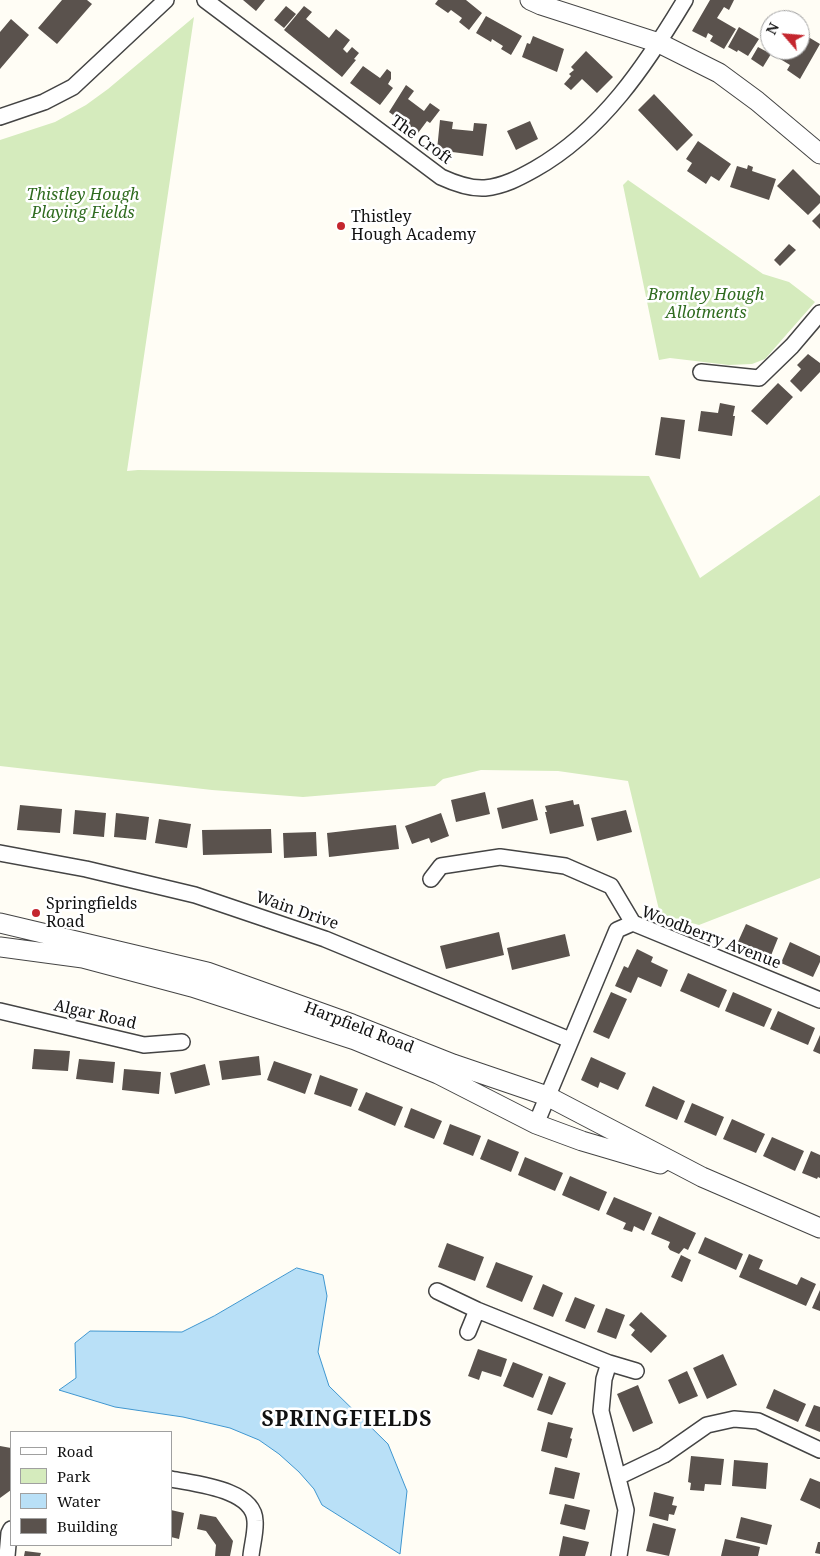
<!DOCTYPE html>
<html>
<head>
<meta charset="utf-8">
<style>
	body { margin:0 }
	#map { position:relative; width:820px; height:1556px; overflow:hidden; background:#fffdf5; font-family:"Noto Serif",serif }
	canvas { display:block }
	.legend { position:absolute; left:10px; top:1431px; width:162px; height:115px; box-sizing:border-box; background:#fff; border:1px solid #a0a0a0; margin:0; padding:6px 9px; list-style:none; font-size:15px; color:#111 }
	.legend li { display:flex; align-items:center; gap:10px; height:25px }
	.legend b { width:25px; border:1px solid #a0a0a0 }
	.north { position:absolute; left:760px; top:10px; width:50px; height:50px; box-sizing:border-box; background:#fff; border:1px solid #a0a0a0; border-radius:50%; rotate:297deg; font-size:14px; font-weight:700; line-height:20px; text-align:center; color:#111 }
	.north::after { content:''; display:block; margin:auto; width:18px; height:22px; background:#c4262e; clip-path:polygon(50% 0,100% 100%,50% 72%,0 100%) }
</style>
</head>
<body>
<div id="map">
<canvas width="820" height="1556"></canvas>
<ul class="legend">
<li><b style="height:6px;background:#fff"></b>Road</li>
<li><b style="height:14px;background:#d5ebbd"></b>Park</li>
<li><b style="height:14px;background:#b9e0f7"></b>Water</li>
<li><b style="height:14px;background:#5a524d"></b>Building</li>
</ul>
<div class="north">N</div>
</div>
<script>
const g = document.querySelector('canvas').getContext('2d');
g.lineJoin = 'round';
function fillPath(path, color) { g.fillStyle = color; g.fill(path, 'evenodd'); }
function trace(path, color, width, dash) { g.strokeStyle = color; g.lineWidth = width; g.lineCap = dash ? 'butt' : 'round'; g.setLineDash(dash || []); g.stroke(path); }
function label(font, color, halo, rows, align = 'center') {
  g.font = font + ' "Noto Serif",serif'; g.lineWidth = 5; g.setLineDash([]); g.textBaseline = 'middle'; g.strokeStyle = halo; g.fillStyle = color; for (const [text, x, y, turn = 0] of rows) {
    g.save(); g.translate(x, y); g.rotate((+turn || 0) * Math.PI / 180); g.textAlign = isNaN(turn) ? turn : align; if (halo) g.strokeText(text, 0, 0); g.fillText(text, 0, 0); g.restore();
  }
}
const green = new Path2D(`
	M194,17l-67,454 11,-1 511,6 51,102 120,-83v383l-121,47 -39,-11 -32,-133 -70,-10 -77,-1 -38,9 -8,7 -132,11 -91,-7 -212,-24v-626l55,-18 31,-17 22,-16z
	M628,180l135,94 26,8 26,20 -50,57 -13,5 -23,1 -59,-7 -11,2 -36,-175z`);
const water = new Path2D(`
	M297,1268l26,7 4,21 -9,56 11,34 59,58 19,47 -7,63 -78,-49 -8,-16 -15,-17 -20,-18 -20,-14 -29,-12 -47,-11 -68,-10 -56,-17 17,-12 -1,-35 15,-12 92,1 32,-16z`);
const building = new Path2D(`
	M62,0h25l5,4 -35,40 -19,-16z
	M243,0h22l-9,11z
	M438,0h28l16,13 -13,17 -10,-8 3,-4 -11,-8 -3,3 -13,-9z
	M710,0h24l-5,10 -5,-3 -7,11 19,11 -12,20 -14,-8 3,-5 -5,-3 -2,5 -14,-7z
	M286,6l10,8 -12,14 -10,-8z
	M304,6l8,6 -6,7 23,19 7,-9 14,11 -7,9 4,4 5,-6 7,6 -5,6 2,1 -14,17 -58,-47z
	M486,16l36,20 -11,19 -10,-6 2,-3 -11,-7 -1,3 -15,-9z
	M11,19l18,16 -29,34v-37z
	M739,27l20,12 -11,17 -10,-6 -1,2 -9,-5z
	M800,32l20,12 -20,35 -13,-9 3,-5 -18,-11 2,-4h26z
	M533,36l31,13 -7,23 -35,-15 5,-14 3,1z
	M758,47l13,7 -8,13 -12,-8z
	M586,51l27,26 -16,16 -15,-14 -11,11 -7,-6 7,-8 -2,-2 5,-4 -3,-3z
	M363,66l17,12 7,-9 4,3v7l-3,5 5,4 -13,17 -30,-22z
	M406,85l8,6 -6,8 16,12 6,-8 10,7 -10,13 -3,-2 -9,12 -29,-21z
	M654,94l39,41 -16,16 -39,-41z
	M440,120l13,2 -1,7 21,2 1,-8 13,1 -4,32 -46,-6z
	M530,121l8,18 -22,11 -9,-19z
	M698,141l33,23 -12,17 -8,-5 -5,8 -19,-13 5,-8 -6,-4z
	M748,165l5,2 -1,4 24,8 -7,21 -39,-13 7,-21 10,3z
	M793,169l27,27v7l-12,12 -31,-29z
	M820,213v16l-8,-8z
	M789,244l7,6 -16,16 -6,-6z
	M808,354l12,9v9l-19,20 -11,-11 11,-12 -4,-4z
	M778,383l15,14 -26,28 -16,-14z
	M720,403l15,3 -2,10h2l-3,20 -34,-5 3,-20 17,2z
	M661,417l24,3 -5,39 -25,-4z
	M485,792l5,22 -34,8 -5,-22z
	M533,799l5,21 -36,9 -5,-21z
	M573,800l1,5 5,-1 5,22 -34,8 -5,-22h2l-2,-6z
	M20,805l42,4 -2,24 -43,-3z
	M75,810l31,3 -2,24 -31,-3z
	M626,810l6,22 -35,9 -6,-23z
	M116,813l33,4 -3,23 -32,-3z
	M441,813l8,23 -18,7 -2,-5 -17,6 -7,-18z
	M159,819l32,5 -4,24 -32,-5z
	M396,825l3,24 -70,8 -2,-24z
	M271,829l1,24 -69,2 -1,-25z
	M316,832l1,24 -33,2 -1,-25z
	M746,924l32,14 -8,20 -33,-14z
	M499,932l5,23 -58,14 -6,-23z
	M565,934l5,22 -58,14 -5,-22z
	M790,942l30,14v6l-7,15 -32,-14z
	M637,949l16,8 -2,5 17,8 -7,17 -23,-10 -7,16 -16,-7 9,-20 4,2z
	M688,973l39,17 -8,18 -39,-17z
	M611,992l16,7 -18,40 -16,-7z
	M733,992l39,17 -8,18 -39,-16z
	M778,1011l37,17 -7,17 -38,-16z
	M820,1035v19l-7,-3z
	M34,1049l36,2 -2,20 -36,-2z
	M259,1056l2,19 -39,5 -3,-19z
	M591,1057l35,16 -8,17 -18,-8 -2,6 -17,-8z
	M79,1059l36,3 -2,21 -37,-4z
	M274,1061l38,13 -7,20 -38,-14z
	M205,1064l5,21 -35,9 -5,-21z
	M124,1069l37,3 -2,22 -37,-4z
	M320,1075l38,14 -7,18 -37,-13z
	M653,1086l32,15 -8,19 -32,-14z
	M366,1092l37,15 -8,19 -37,-16z
	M692,1103l32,14 -8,19 -32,-14z
	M411,1108l31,13 -8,18 -30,-12z
	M732,1119l33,15 -9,19 -33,-14z
	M450,1124l31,12 -8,20 -30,-12z
	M772,1137l32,14 -9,20 -32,-15z
	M488,1139l31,13 -8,20 -31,-13z
	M811,1151l9,4v23l-2,-1 -1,2 -15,-6z
	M525,1157l38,16 -8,18 -37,-16z
	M570,1176l37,16 -8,19 -37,-16z
	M614,1197l38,16 -8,18 -10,-5 -2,6 -9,-3 3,-6 -20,-9z
	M659,1216l37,17 -8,17 -4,-2 -5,6 -9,-4 -2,-3 2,-5 -19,-8z
	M705,1237l38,17 -7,16 -38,-17z
	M447,1243l37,14 -9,24 -37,-14z
	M749,1254l14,6 -4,9 38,16 4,-8 15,7 -10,22 -67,-29z
	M681,1255l10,5 -9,22 -11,-5z
	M496,1262l37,14 -11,26 -36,-15z
	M543,1284l20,9 -10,24 -20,-8z
	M820,1290v21l-8,-3z
	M575,1297l20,8 -10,24 -20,-8z
	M606,1308l19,7 -9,24 -19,-7z
	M641,1312l26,24 -16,17 -20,-18 4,-5 -6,-5z
	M478,1349l29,10 -6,18 -19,-6 -3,9 -11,-4z
	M723,1354l14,31 -30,14 -14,-31z
	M513,1362l30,12 -10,24 -30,-12z
	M687,1371l11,25 -19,8 -11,-24z
	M549,1376l17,7 -14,32 -15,-5z
	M638,1385l15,38 -20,9 -16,-38z
	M774,1389l32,15 -8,18 -32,-14z
	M814,1405l6,2v25l-15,-6z
	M548,1422l25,6 -3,10 2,1 -5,19 -26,-7z
	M0,1446l11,2v42l-11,8z
	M691,1456l33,3 -3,26 -16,-1 -1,7 -14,-1 1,-7 -3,-1z
	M734,1460l34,3 -2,26 -34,-3z
	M555,1467l25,6 -6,26 -25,-5z
	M810,1478l10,4v27l-20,-9z
	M654,1492l20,5 -2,8 5,1 -3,9 -5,-1 -1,7 -19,-5z
	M565,1504l25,6 -5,20 -25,-6z
	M171,1510l13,3 -5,26 -8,-2z
	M200,1514l16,3 17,24 -3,15h-15l1,-11 -10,-14 -9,-2z
	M741,1517l31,8 -5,20 -31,-7z
	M653,1523l23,6 -7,27 -23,-5z
	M563,1536l26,6 -4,14h-26z
	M725,1539l35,8 -2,9h-37z
	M818,1542h2v12l-5,-1z
	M25,1551l16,2 -1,3h-16z`);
const minor = new Path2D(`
	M205,0l236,177c13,6 29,12 44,11 19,-2 34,-10 50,-19 67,-38 111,-104 150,-169
	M0,117l44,-15 29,-15 93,-87
	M701,372l58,6 33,-32 28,-33
	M0,853l86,16 109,26 130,44 245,101
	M431,879l10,-13 59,-9 65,9 46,20 22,37
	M0,1011l144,34 38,-3
	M536,1124l81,-194 16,-7 187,77
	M437,1291l40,19 132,53 27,8
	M468,1332l9,-22
	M609,1363l-5,16 -3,32 25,99 -7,46
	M618,1477l46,-22 43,-30 27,-6 24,2 62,29
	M171,1479c24,5 83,10 84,42 1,11 -3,24 -4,35
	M7,1556l2,-23 2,-4`);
const tertiary = new Path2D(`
	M530,0l11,5 118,38 60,30 38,28 63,53
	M0,923l207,49 145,52 101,40 94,32 155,81 118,51
	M0,947l83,11 109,29 163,53 83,34 98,50 46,17 78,23`);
const markers = [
	[341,226,5,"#c4262e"],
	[36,913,5,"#c4262e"]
];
const streetNames = [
	["The Croft",421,140,36],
	["Wain Drive",297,911,19],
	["Woodberry Avenue",711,938,21],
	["Algar Road",95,1015,13],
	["Harpfield Road",359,1028,21]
];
const parkNames = [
	["Thistley Hough",83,195],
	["Playing Fields",83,213],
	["Bromley Hough",706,295],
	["Allotments",706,313]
];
const poiNames = [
	["Thistley",351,217],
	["Hough Academy",351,235],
	["Springfields",46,904],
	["Road",46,922]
];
const districtNames = [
	["SPRINGFIELDS",347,1420]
];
fillPath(green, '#d5ebbd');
fillPath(water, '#b9e0f7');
trace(water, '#3f96cf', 1);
fillPath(building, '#5a524d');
trace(minor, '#444', 18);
trace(tertiary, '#444', 21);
trace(minor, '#fff', 15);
trace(tertiary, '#fff', 19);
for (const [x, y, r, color] of markers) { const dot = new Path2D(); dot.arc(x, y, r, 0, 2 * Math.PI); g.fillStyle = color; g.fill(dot); trace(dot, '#fff', 2); }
label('16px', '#111', '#fff', streetNames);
label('italic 16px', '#2f6b1f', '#fff', parkNames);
label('16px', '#111', '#fff', poiNames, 'left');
g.letterSpacing = '1px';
label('bold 21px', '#111', '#fff', districtNames);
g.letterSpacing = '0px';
</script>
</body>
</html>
